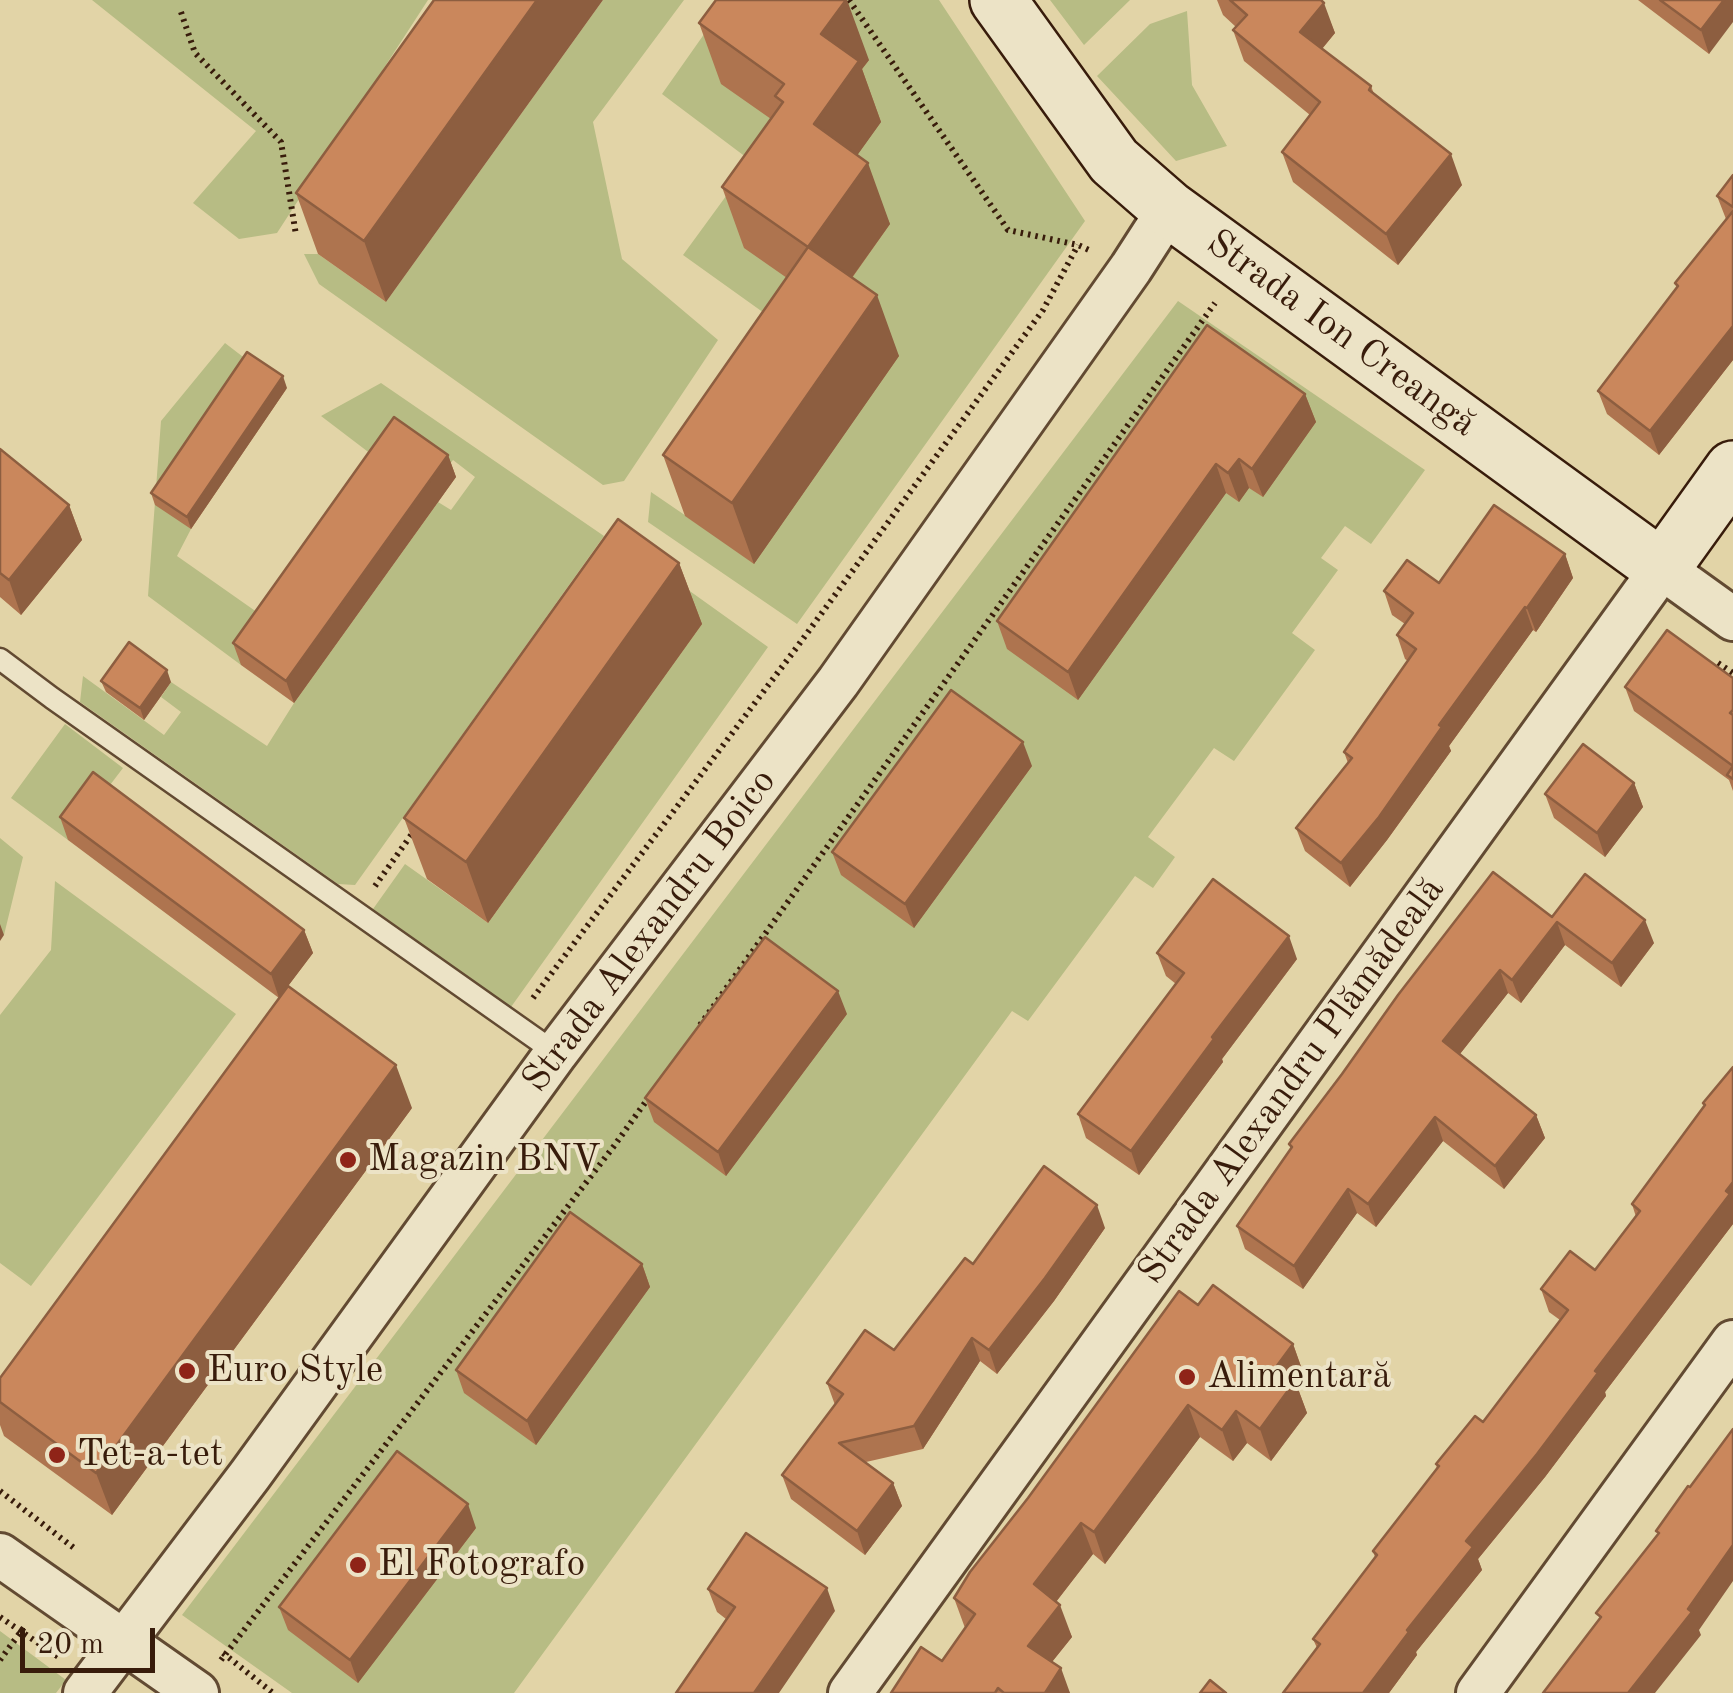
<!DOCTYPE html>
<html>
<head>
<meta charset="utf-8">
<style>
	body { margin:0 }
	#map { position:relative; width:1733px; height:1693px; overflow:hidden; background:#e2d4a7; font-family:"Old Standard TT",serif }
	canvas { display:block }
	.scale { position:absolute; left:20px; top:1628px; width:135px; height:45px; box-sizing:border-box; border:5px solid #381c0b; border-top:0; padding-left:12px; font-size:30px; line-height:35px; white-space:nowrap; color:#381c0b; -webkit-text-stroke:8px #ece3c6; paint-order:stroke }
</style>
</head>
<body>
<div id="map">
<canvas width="1733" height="1693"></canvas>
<div class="scale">20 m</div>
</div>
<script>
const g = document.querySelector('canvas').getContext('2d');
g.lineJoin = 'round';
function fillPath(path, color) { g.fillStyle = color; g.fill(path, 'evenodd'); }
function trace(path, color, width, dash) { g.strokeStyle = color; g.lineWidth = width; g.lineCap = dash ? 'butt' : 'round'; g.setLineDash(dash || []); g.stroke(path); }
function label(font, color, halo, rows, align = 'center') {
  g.font = font + ' "Old Standard TT",serif'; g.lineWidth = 8; g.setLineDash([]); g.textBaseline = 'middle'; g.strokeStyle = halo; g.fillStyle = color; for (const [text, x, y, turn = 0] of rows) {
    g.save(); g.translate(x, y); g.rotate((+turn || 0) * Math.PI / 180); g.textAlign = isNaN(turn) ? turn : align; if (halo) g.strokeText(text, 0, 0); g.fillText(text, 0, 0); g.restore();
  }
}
const green = new Path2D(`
	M92,0h336l-151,233 -38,6 -46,-36 63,-72z
	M603,0h81l-91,122 29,137 96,81 -94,141 -21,4 -284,-201 -15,-30h14l68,48z
	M784,0h155l146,221 -288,403 -149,-102 3,-30 104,71 51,-220 -123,-88 46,-63 107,-7z
	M1050,0h80l-46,45z
	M1187,11l5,74 35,61 -51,15 -79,-85 53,-52z
	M707,30l99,114 -19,44 -125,-94z
	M1178,301l247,169 -54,74 -26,-18 -24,32 17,12 -46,63 23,17 -81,111 -20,-13 -66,89 27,20 -22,31 -18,-12 -107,145 -16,-10 -498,682h-222l-110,-78z
	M225,343l26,20 -60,166 -14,27 94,66 -30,43 -93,-69 13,-175z
	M381,383l223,153 -249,349 -17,-1 -258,-182 3,-26 81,59 17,-23 -20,-15 10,-15 96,64 27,-43 144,-201 13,8 24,-33 -22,-17 -8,10 -43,-31 -18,25 -63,-48z
	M652,564l116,83 -257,360 -138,-98 32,-45 83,59 213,-298z
	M65,724l58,44 -55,72 -57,-42z
	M0,838l23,19 -19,78 -4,-3z
	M55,881l181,133 -205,272 -31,-23v-248l51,-65z
	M0,1631l66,49 -10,13h-56z`);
const path = new Path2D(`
	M849,0l159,230 70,15 11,5
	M181,12l14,41 86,89 15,93
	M1718,663l15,10
	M375,886l39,-55
	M533,998l264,-351 246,-337 35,-65
	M700,1025l515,-722
	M0,1491l74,57
	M0,1617l60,41
	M223,1653l50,40
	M0,1660l25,-34
	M221,1660l393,-514 35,-49`);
const lane = new Path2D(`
	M0,659l52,39 504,355`);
const street = new Path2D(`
	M0,1555l197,138
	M85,1693l165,-218 306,-422 282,-371 293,-414 38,-59
	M850,1693l812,-1125 71,51
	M1478,1693l255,-351`);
const secondary = new Path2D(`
	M998,0l116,161 55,48 493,359 71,-99`);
const wall = new Path2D(`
	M434,0l-48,302 -68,-48 -22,-61z
	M1217,0h104l14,33 -13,16 49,37 3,8 88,91 -64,80 -105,-83 -11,-30 28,-37 -66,-54 -11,-31 3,-3 -13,-12z
	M1638,0h95l-24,54z
	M699,23l170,37 -7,9 19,53 -24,33 33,69 -38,54 47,78 -145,208 -69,-48 -22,-61 124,-177 -43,-30 -22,-61 49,-68 -50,-35z
	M1733,175v185l-74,95 -52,-41 -9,-23 79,-103 -2,-5 51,-64 -9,-23z
	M287,388l-96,141 -36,-24 -4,-12z
	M1305,394l11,28 -53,75 -14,-9 -10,14 -13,-9 -148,207 -71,-51 -10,-28z
	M0,449l69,56 13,35 -61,75 -21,-18z
	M448,455l8,22 -162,226 -53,-38 -8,-22z
	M1565,554l8,24 -37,54 -3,-2 -84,116 2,5 -64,89 -37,47 -45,-36 -9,-23 52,-65 -4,-11 64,-91 -3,-2 -8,-24 8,-11 -13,-9 -8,-24 55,-8z
	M679,563l23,61 -214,299 -61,-44 -23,-61z
	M1733,678v113l-4,-11 -95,-69 -9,-24z
	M101,681l70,1 -27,38 -38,-28z
	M1032,766l-118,162 -73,-53 -9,-23z
	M1634,783l9,24 -38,50 -51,-39 -9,-24z
	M60,817l244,113 9,23 -34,45 -211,-158z
	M1552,917l102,26 -33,44 -56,-42 -44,58 -13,-10 -48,61 76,61 9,23 -41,51 -61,-48 -67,86 -19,-14 -54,76 -58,-40 -8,-23 54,-77 -2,-5z
	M1157,953l140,6 -75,100 1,3 -84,113 -53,-37 -8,-24 98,-130 -10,-8z
	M847,1014l-121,162 -72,-54 -9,-24z
	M1733,1067v157l-128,168 1,4 -61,81 -67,82 4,11 -66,82 1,3 -28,38h-106l34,-45 -4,-9 62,-82 -2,-6 64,-82 -1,-5 47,-42 77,-102 -11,-8 -8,-23 54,-19 41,-53 -4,-13 72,-98 -1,-3z
	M412,1108l-300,407 -108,-79 -4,-11v-47z
	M1105,1228l-51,73 -57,73 -17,-13 -57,88 -57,13 27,21 9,23 -37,49 -74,-56 -9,-24 53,-70 -8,-22 67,-33 79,-86z
	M642,1264l8,23 -114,158 -72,-52 -8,-23z
	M1198,1305l95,39 11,31 -7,11 10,27 -36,48 -24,-18 -14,18 -33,-24 -95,127 -12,-10 -37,48 16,35 -20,25 18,31h-179l51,-32 23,-33 -11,-30z
	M476,1528l-118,155 -70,-53 -9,-23z
	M708,1589l127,22 -109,8 -9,-7z`);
const shadedWall = new Path2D(`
	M537,0h66l-217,302 -22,-61z
	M847,0l22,60 -7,9 19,53 -45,63 -22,-61 7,-90z
	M1724,0h9v22l-24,32 -8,-24z
	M1324,3l11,30 -24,29 -11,-30z
	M1451,154l11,31 -64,80 -12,-31z
	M868,163l22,61 -60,84 -22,-61z
	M877,295l22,61 -145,208 -22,-61z
	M1733,326v34l-74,95 -9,-24z
	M283,376l4,12 -96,141 -4,-12z
	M1305,394l11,28 -53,75 -11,-28z
	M448,455l8,22 -162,226 -8,-22z
	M1239,459l10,29 -10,14 -11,-29z
	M1216,464l10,29 -148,207 -10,-28z
	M69,505l13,35 -61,75 -12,-35z
	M1565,554l8,24 -37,54 -9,-24z
	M679,563l23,61 -214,299 -22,-61z
	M1525,607l8,23 -84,116 2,5 -64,89 -37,47 -9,-24z
	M167,670l4,12 -27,38 -4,-12z
	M1023,742l9,24 -118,162 -9,-24z
	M1634,783l9,24 -38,50 -8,-24z
	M1645,920l9,23 -33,44 -9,-24z
	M1557,922l8,23 -44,58 -9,-23z
	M0,924l4,11 -4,6z
	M304,930l9,23 -34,45 -8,-24z
	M1289,936l8,23 -75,100 1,3 -84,113 -8,-24 81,-114z
	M1500,970l8,23 -56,71 -9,-23z
	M838,991l9,23 -121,162 -8,-24z
	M396,1065l16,43 -300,407 -16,-42z
	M1536,1115l9,23 -41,51 -9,-23z
	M1435,1117l8,24 -67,86 -8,-23z
	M1733,1182v42l-128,168 1,4 -61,81 -67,82 4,11 -66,82 1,3 -28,38h-26l44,-63 59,-89 129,-170z
	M1348,1189l9,24 -54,76 -9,-23z
	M1097,1205l8,23 -51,73 -57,73 -8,-24z
	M642,1264l8,23 -114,158 -9,-24z
	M972,1338l8,23 -57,88 -9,-23z
	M1293,1344l11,31 -7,11 10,27 -36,48 -11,-32 16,-62z
	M1188,1405l12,32 -95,127 -11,-32z
	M1236,1411l11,32 -14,18 -11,-31z
	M893,1483l9,23 -37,49 -8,-24z
	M468,1504l8,24 -118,155 -8,-23z
	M1081,1523l12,31 -48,62 -11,-32z
	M1733,1545v36l-34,49 2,5 -46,58h-27z
	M827,1588l8,23 -56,82h-25z
	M1060,1605l12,32 -33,41 -11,-32z
	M1061,1668l9,25h-25z`);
const building = new Path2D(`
	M434,0h103l-173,241 -68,-48z
	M716,0h130l-25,34 38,27 -45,63 54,39 -60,84 -86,-60 61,-85 -8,-6 9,-12 -85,-61z
	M1230,0h91l3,3 -24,29 71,54 -2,4 82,64 -65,80 -104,-82 38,-50 -87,-72 14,-15z
	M1660,0h64l-23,30z
	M1733,175v32l-16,-11z
	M1733,211v115l-83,105 -52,-40 80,-105 -3,-3z
	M808,247l69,48 -145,208 -69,-48z
	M1207,325l98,69 -53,75 -13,-10 -11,14 -12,-9 -148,208 -71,-51z
	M247,352l36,24 -96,141 -36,-24z
	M394,417l54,38 -162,226 -53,-38z
	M0,449l69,56 -60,75 -9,-7z
	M1494,505l71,49 -38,54 -2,-1 -86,118 3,2 -63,90 -38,46 -45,-35 56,-70 -8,-6 72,-103 -19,-14 16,-22 -29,-22 23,-31 32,23z
	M618,519l61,44 -213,299 -62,-44z
	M1667,630l66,48v32l-3,3 3,2v51l-108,-79z
	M129,642l38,28 -27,38 -39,-27z
	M951,690l72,52 -118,162 -73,-52z
	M1583,744l51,39 -37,50 -52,-39z
	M1733,766v13l-6,-4z
	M93,772l211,158 -33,44 -211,-157z
	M1493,872l59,45 33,-43 60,46 -33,43 -55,-41 -45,58 -12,-10 -57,71 93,74 -41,51 -60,-49 -67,87 -20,-15 -54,77 -57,-40 55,-79 -3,-3 53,-70 56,-79z
	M1213,879l76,57 -77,101 2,2 -83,112 -53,-37 106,-141 -27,-20z
	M765,937l73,54 -120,161 -73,-54z
	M288,986l108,79 -300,408 -96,-71v-24z
	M1733,1067v115l-7,9 4,3 -135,177 3,2 -61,81 -71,87 7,6 -66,83 2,2 -46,61h-80l37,-49 -7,-5 64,-84 -4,-4 66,-85 -3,-2 39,-48 8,6 85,-112 -27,-21 29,-38 25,19 45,-59 -8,-7 73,-99 -2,-2z
	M1044,1166l53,39 -52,73 -56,72 -17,-12 -58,88 -75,17 54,40 -36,48 -75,-56 61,-81 -16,-11 38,-53 29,20 71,-92 8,6z
	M570,1212l72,52 -115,157 -71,-51z
	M1213,1285l80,59 -17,23 19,14 -35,48 -24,-18 -14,19 -34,-25 -94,127 -13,-9 -47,61 26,21 -32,41 33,22 -16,25h-41l-6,-5 -3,5h-104l30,-46 21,14 33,-47 -21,-16 16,-26 58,-74 151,-207 19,14z
	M1733,1429v116l-45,64 4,3 -64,81h-85l58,-76 -5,-4 63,-80 -3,-2 32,-45 2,1z
	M397,1451l71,53 -118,156 -71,-53z
	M746,1533l81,55 -73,105h-78l59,-86 -27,-18z
	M1210,1680l16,13h-26z`);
const markers = [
	[348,1160,10,"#8f2418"],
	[187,1371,10,"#8f2418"],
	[1187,1377,10,"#8f2418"],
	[57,1455,10,"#8f2418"],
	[358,1565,10,"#8f2418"]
];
const streetNames = [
	["Strada Ion Creangă",1341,334,36],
	["Strada Alexandru Boico",650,931,-53],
	["Strada Alexandru Plămădeală",1292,1081,-54]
];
const poiNames = [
	["Magazin BNV",368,1160],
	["Euro Style",207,1371],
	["Alimentară",1207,1377],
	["Tet-a-tet",77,1455],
	["El Fotografo",378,1565]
];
fillPath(green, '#b7bc84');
trace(lane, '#624a32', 25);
trace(street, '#624a32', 48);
trace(secondary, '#381c0b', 60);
trace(path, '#381c0b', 6, [2.5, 5]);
trace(lane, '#ece3c6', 20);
trace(street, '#ece3c6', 42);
trace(secondary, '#ece3c6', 55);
fillPath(wall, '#ae744f');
fillPath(shadedWall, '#8d5e40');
fillPath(building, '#ca875c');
trace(building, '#8d5e40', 2.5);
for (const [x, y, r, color] of markers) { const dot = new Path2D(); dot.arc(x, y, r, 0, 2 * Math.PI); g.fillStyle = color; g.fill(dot); trace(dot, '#ece3c6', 4); }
label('38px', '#381c0b', '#ece3c6', streetNames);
label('38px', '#381c0b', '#ece3c6', poiNames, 'left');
</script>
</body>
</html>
